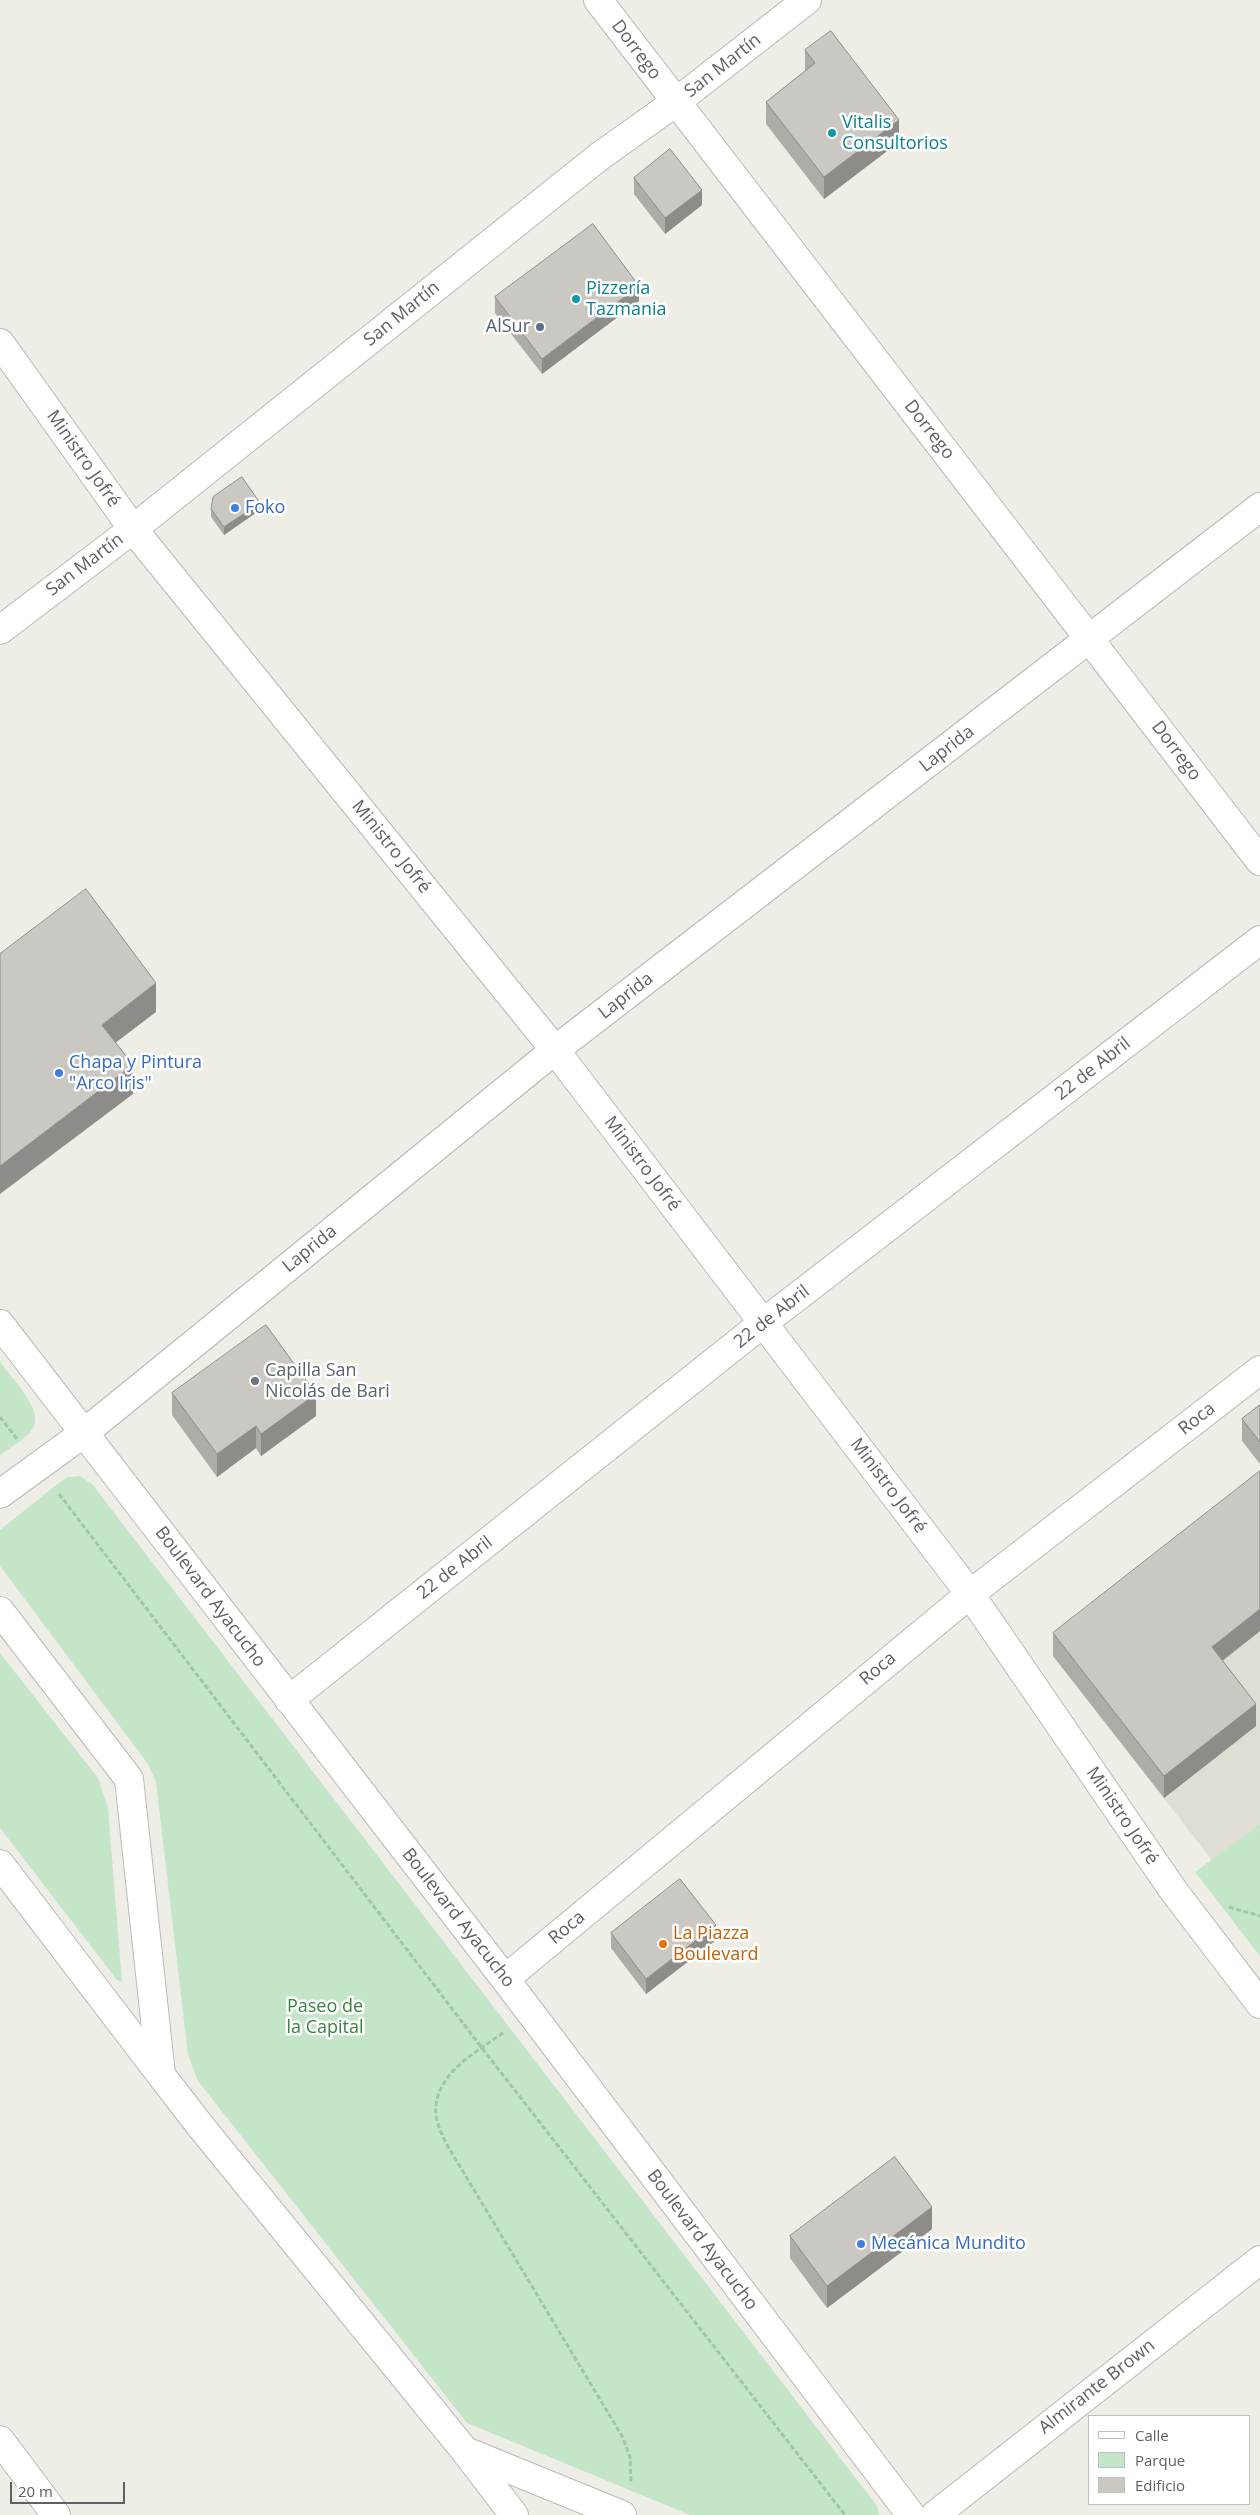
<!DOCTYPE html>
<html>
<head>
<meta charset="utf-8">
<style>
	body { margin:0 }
	#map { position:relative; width:1260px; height:2515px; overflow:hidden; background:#efeee6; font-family:"Open Sans",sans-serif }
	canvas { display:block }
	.legend { position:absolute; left:1088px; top:2415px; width:162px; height:90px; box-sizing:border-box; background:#fff; border:1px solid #bfbfc2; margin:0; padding:6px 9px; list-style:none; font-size:15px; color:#5e6066 }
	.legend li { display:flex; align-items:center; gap:10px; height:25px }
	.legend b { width:25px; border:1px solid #bfbfc2 }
	.scale { position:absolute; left:10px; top:2482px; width:115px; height:22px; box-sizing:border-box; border:2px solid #5e6066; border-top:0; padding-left:6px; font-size:15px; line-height:18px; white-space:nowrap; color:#5e6066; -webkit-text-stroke:4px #fff; paint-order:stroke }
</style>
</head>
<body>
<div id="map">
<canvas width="1260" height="2515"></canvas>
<ul class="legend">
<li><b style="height:6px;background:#fff"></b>Calle</li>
<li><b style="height:14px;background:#c4e5c7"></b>Parque</li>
<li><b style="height:14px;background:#cbc8c3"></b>Edificio</li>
</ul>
<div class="scale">20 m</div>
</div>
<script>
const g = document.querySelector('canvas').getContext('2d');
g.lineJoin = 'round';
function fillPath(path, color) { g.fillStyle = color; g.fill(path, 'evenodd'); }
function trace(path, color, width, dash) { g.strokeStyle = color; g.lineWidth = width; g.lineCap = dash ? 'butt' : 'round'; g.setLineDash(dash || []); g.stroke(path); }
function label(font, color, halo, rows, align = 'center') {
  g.font = font + ' "Open Sans",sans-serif'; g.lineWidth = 5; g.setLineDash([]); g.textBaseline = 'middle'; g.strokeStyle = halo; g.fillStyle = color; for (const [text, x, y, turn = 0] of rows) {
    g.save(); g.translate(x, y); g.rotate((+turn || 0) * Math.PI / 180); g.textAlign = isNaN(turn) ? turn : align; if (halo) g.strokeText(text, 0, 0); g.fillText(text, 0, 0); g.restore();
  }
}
const education = new Path2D(`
	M1260,1493v331l-48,36 -159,-204z`);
const green = new Path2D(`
	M0,1362c11,15 44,48 33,66 -7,11 -22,19 -33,27z
	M80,1476l12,8 785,1022 2,9h-189l-223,-92 -269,-342 -10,-26 -32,-273 -8,-18 -148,-198v-36l60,-48 8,-5z
	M0,1653l98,125 10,30 14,174 -5,-2 -117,-152z
	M1260,1824v132l-65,-84z`);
const path = new Path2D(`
	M0,1417l17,22
	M59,1494l423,554 363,467
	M1229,1907l31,9
	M503,2033c-25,18 -64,38 -67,73 -2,15 7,31 14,44l172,286 8,21 1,26`);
const street = new Path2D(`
	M598,0l662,861
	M0,343l133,186 422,521 415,544 203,296 87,114
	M0,1494l84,-61 471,-383 705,-543
	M289,1700l474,-377 497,-383
	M0,1864l161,211
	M505,1979l465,-385 290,-224
	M0,2440l56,75
	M465,2451l49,64
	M935,2515l325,-255`);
const secondary = new Path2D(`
	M0,630l133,-101 467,-373 76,-54 131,-102
	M0,1324l505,655 406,536
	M0,1611l129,168 32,296 41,53 263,323 157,64`);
const wall = new Path2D(`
	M805,50l94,92 -75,57 -58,-75v-22l39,-31z
	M634,178l68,27 -37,29 -31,-40z
	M495,297l144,4 -97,73 -47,-61z
	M211,509l49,1 -36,25 -13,-18z
	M172,1393l144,23 -55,40 -5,-8 -39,29 -45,-62z
	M1260,1405v59l-18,-23v-22z
	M1260,1631l-37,29 33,66 -92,72 -111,-142v-23z
	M611,1933l105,7 -70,54 -35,-46z
	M932,2229l-105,79 -37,-50v-22z`);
const shadedWall = new Path2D(`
	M899,120v22l-75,57v-22z
	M702,190v15l-37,29v-16z
	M639,286v15l-97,73v-15z
	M260,503v7l-36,25v-8z
	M156,983v29l-54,41v-28z
	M133,1065v29l-133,100v-28z
	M316,1394v22l-55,40v-22z
	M256,1426v22l-39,29v-23z
	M1260,1609v22l-48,38v-22z
	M1256,1704v22l-92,72v-22z
	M716,1925v15l-70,54v-15z
	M932,2207v22l-105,79v-22z`);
const building = new Path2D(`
	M831,31l68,89 -75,57 -58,-75 49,-39 -10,-13z
	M670,149l32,41 -37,28 -31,-40z
	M593,224l46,62 -97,73 -47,-62z
	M242,477l18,26 -36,24 -13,-18 2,-12z
	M86,889l70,94 -54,42 31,40 -133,101v-212z
	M266,1325l50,69 -55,40 -5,-8 -39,28 -45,-61z
	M1260,1405v37l-18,-23z
	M1260,1471v138l-48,38 44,57 -92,72 -111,-143z
	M680,1879l36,46 -70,54 -35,-46z
	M895,2157l37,50 -105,79 -37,-50z`);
const markers = [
	[832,133,5,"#0f9aa8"],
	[576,299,5,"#0f9aa8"],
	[540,327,5,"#5c6f8a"],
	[235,508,5,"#3f7fe0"],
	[59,1073,5,"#3f7fe0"],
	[255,1381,5,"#6b7280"],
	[663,1944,5,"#e8710a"],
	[861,2244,5,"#3f7fe0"]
];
const streetNames = [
	["Dorrego",636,50,53],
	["San Martín",723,66,-38],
	["San Martín",402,314,-39],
	["Dorrego",929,430,52],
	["Ministro Jofré",83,459,55],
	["San Martín",85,565,-37],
	["Laprida",947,749,-38],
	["Dorrego",1176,751,53],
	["Ministro Jofré",391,847,51],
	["Laprida",626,996,-38],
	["22 de Abril",1093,1069,-38],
	["Ministro Jofré",642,1164,53],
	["Laprida",310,1249,-39],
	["22 de Abril",772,1317,-38],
	["Roca",1197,1419,-38],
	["Ministro Jofré",888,1486,53],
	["22 de Abril",455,1568,-38],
	["Boulevard Ayacucho",210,1597,53],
	["Roca",878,1669,-40],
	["Ministro Jofré",1122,1816,56],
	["Boulevard Ayacucho",458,1918,52],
	["Roca",567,1928,-40],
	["Boulevard Ayacucho",702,2240,53],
	["Almirante Brown",1097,2387,-38]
];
const cultureNames = [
	["Vitalis",842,123],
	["Consultorios",842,144],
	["Pizzería",586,289],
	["Tazmania",586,310]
];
const serviceNames = [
	["AlSur",530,327]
];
const shopNames = [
	["Foko",245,508],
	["Chapa y Pintura",69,1063],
	["\"Arco Iris\"",69,1084],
	["Mecánica Mundito",871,2244]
];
const worshipNames = [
	["Capilla San",265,1371],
	["Nicolás de Bari",265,1392]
];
const foodNames = [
	["La Piazza",673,1934],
	["Boulevard",673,1955]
];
const parkNames = [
	["Paseo de",325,2007],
	["la Capital",325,2028]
];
fillPath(education, '#dfddd4');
fillPath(green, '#c4e5c7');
trace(street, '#b6b8bc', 30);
trace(secondary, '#b7b9bf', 30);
trace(path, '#9dc6ad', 3, [5, 2.5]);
trace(street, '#fff', 28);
trace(secondary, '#fff', 28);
fillPath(wall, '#afaca8');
fillPath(shadedWall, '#8e8c88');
fillPath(building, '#cbc8c3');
trace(building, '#8e8c88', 1);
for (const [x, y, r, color] of markers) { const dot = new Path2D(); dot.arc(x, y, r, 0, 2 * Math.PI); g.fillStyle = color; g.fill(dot); trace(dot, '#fff', 2); }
label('18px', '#5e6066', '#fff', streetNames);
label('18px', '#0d838f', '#fff', cultureNames, 'left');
label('18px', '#4e5e75', '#fff', serviceNames, 'right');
label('18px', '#366cbe', '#fff', shopNames, 'left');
label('18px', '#5b616d', '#fff', worshipNames, 'left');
label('18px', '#c56008', '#fff', foodNames, 'left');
label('18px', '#398242', '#fff', parkNames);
</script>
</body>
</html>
